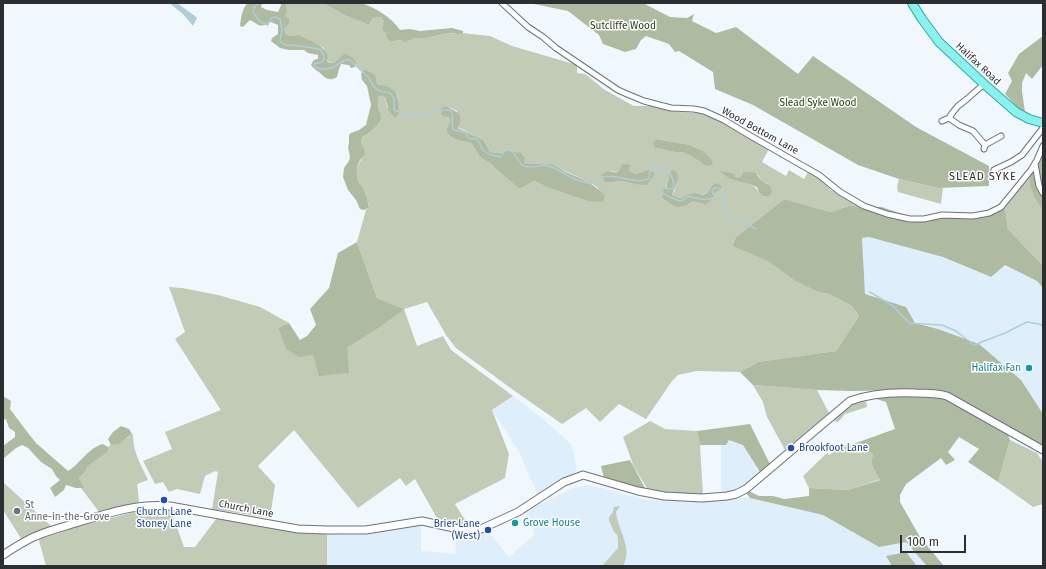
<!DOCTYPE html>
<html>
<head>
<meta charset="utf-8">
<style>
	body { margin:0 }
	#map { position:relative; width:1046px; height:569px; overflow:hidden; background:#f0f8fe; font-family:"Fira Sans",sans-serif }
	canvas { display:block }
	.frame { position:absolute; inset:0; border:4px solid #2b2f32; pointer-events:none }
	.scale { position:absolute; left:900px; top:535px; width:66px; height:18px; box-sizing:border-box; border:2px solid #2b2f32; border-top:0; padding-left:5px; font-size:12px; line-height:14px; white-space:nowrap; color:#2b2f32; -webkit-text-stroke:3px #fff; paint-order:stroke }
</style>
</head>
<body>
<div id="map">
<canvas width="1046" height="569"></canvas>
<div class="frame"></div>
<div class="scale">100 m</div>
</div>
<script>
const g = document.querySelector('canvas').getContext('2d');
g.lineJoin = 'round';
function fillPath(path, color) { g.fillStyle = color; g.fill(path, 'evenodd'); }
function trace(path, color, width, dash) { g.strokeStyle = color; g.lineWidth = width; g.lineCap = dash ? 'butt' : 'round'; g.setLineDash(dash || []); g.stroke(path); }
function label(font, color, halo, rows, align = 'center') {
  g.font = font + ' "Fira Sans",sans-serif'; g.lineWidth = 3; g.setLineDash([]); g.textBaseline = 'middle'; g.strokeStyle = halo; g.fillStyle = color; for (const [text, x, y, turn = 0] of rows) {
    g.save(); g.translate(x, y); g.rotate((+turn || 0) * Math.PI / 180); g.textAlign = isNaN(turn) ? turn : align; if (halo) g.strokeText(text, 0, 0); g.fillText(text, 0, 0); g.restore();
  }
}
const built = new Path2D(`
	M869,236l74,21 47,20 15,-12 32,16 6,7v126l-64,-70 -41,-15 -23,-7 -9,-15 -41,-13 -3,-56z
	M513,396l31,24 27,24 6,23 -4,9 -35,20 -19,-44 -27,-42z
	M729,440l14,5 17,27 -14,13 -8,5 -10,4 -7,1v-50h5z
	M589,485l58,15 103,-2 73,17 56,32 27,-6 21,25h-10l-11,-14 -20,4 6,10h-565v-32l34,1 60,-11v27l35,3 -1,-19h14l18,-5 22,27 26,-23 -10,-23 48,-23z`);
const green = new Path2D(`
	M287,3h36l21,12 25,10 3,-6 5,-2 5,1 2,4 2,10 5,10 9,-2 5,3 9,-5h12l14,-3 9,-2 5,1 9,-1 27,3 22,10 65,19v8l8,1 20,16 29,16h17l27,6 22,1 18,6 29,18 22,12 -7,13 24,14 3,-6 15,9 4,-7 12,7 12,12 30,16 -14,-1 -17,6 -47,-13 -48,38 -4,9 35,15 28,20 23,11 11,2 23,12 7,10 -23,35 -78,11 -18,10 -44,-1 -18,4 -6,6 -26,38 -27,-15 -19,18 -14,-14 -24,16 -46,-32 -60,-44 -10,-13 -19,-33 -23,7 13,37 26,-10 8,14 62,46 -21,14 17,44 -4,24 -50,26 15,24h-16l-16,-8 -23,-41 -9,7 -6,-8 -42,30 -64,-78 -36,36 17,19 -5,33 -58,-9 6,-37 -3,-1 -10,5 -5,18 -23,-5 -8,3 -6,-10 -8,2 -12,-23 29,-12 -7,-17 56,-22 -46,-71 10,-7 -16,-45 13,1 36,7 42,12 29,16 -11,5 8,21 61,-1 32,-20 24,-19 -26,-11 -20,-56 9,-32 3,-2 -1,-6 -2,-4c1,-8 -6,-10 -8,-16 -4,-10 0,-19 6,-26l-3,-16 2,-3 5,-3 6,-6 8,-9 -4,-12v-10l2,-1 5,1 2,10 12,3c-1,-5 0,-12 -2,-16 -3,-6 -14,-9 -20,-10 -3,-11 -3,-10 -14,-14l-1,2 -6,-6v-1l-16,-7 -6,5c-9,0 -8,-7 -10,-15l-18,-8 -17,-4 -4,-4 -1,-3 2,-3 -1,-10 1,-8zM447,106l10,5 1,16 24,13 8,12 14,1 1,-2c5,-1 8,2 15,1l4,11c8,2 16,-1 25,1 4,1 45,20 48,23 3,4 4,10 6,14h-16l-38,-13 -15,-7 -7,4 -10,2 -19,-16 -7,-7 -11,-7 -9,-14c-10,-2 -20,-3 -25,-12l4,-10v-3l-8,-2zM657,139l33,6 13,6 -1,12 -13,-8 -7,-3h-7l-20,-4zM629,170l6,4 13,-4 -14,14 -13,-3 -8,1 -3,-11c6,2 12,0 19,-1zM733,174l3,4h4l18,-3 4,6 8,4 -11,7c-5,-10 -19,-11 -29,-13zM669,176l6,14 -3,5 8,3 4,-1 4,-3 7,-1 7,2 6,-3 4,-7 3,7 -1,3 -21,6 -6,4 -25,-5z
	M1030,175l4,22 9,14v55l-35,-37 -3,-21 5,-10z
	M899,179l39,9h5l-2,16 -43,-12 -1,-5z
	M753,385l64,5 12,23 -44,37 -18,-33 -4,-15z
	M865,399l2,6v2l-22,7 -6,7 -2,1 -4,-2v-1l17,-16z
	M650,421l15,8 32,2 3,14 3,50 -40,-2 -15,-3 -14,-23 -11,-30z
	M132,434l1,1c0,18 8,29 15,45l-11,4 2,18 -39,11 -19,-25h2l-4,-10 6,-6 3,-6 20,-14v-5l3,-3 1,1 16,-7z
	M1010,440l27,13 6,9v42l-10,3 -35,-25z
	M856,443l17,11 -2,9 10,16 -33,11 -39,-2 -6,-12 24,-23 2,2 15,-9z
	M3,482l48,44 -29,14 -19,-30z
	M620,506l-4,6c2,19 17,35 7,54h-21l16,-18v-9l-1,-5 -3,-2 -5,-12v-3l4,-5 1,-5z
	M149,508h21l14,39h11l22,-29 64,11 46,5v32h-281l-8,-29z`);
const forest = new Path2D(`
	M248,3h14l-1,4 6,3 11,2 4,-9h5l-1,5 1,3 -2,5 4,3v4l-5,6c2,8 8,8 15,6 9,6 33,12 28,26l3,2h4l10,-9c7,2 14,5 11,13l-4,1 -2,-3 -8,-1 -2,5 -2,8c-8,5 -12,1 -18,-5 -3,-2 -5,-3 -8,-7 2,-4 3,-6 7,-6v-4l-10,-2 -4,-3h-15l-9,-2 -9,-7 1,-3 6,-4v-9l-7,-3c-13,6 -10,4 -21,-2l-7,7 -3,-1c1,-8 2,-18 8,-23z
	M323,3c9,0 31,-2 38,0 15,5 30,14 39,27l10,-1 10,2 32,-3 11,3v2l-5,1 -9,-1 -23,5h-12l-9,5 -5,-3 -9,2 -4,-4 -1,-6 -4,-2 2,-8 -2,-4 -5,-1 -5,2 -3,6 -25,-10z
	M529,3h114l27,14 17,1 7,-4 -2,7 24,12 20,-6 62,47 15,-18 103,71 73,39v20l-51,2 -39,-9 -41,-14 -105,-60 -38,-16 -2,-17 -34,-21 -4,1 -6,-8 -23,-8 -5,4 -5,9 -11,3 -22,-8 -4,-9 -31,-24z
	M1043,36v29l-11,14 -6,-6 -4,10v8l3,21 -7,-4 -13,-14 7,-13 -4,-8 11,-19z
	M363,70h3l9,5 2,9c6,1 14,3 18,7 3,3 6,22 2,25 -1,1 -2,1 -3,1l-5,-6 -4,-14 -5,-1 -2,1v10l4,12c-4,5 -8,10 -13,14 -2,2 -6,3 -7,5 -3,5 3,10 3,15 0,3 -3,5 -5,7 -4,7 -4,14 -2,21 1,3 3,4 5,7 2,2 6,17 6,20l-5,2 -4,-1 -4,-9 -8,-10 -5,-13 1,-9 5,-7 1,-4 -2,-10 1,-4v-8l2,-2 8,-3 7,-5 5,-20 -4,-19 -5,-6 -1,-6z
	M447,106c11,7 17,8 11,22l25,12 7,12 13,1 2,-2c5,-1 8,2 15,1l5,6 -1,5c8,2 16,-1 25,1 7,1 12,6 19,9 14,6 27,11 37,23l-2,6 -16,-1 -38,-13 -15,-7 -7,4 -7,3 -3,-1 -19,-16 -7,-7 -11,-7 -9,-14c-10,-2 -20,-3 -25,-12l4,-10v-3l-8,-2 -1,-8z
	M657,139l33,6 13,6 7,7 3,5 -2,2 -4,1 -18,-11 -7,-3h-7l-20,-4 -2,-5z
	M1043,152l-1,33 1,1v25l-9,-14 -4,-13v-9l9,-13z
	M622,164l8,1 -1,5 6,4 13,-4 7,3 -8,12 -13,-1 -13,-3 -8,1h-8l-4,-7c8,-7 13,0 18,-4 0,0 3,-6 3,-7z
	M672,170l5,2 1,6 -6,17 8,3 4,-1 4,-3 7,-1 8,2 5,-3 4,-7 6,-2 4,4 -4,4 -3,1 -1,3 1,2 -3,2 -1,2 -5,3 -13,-3 -6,4 -10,2 -15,-8 1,-6 -1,-2 4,-3 3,-12z
	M720,171l14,3 2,4h4l4,-6c12,0 10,-1 17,8 2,2 6,4 9,5l2,7 -3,4h-6l-4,-4 -2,-5 -7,-3 -20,-5z
	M784,199l47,13 17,-6 34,1 28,10 80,-3 15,-6 3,21 35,37v22l-6,-7 -32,-16 -14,12 -48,-20 -74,-20 -7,1 3,56 41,13 9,16 23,6 41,15 42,36 22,34v33l-61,-35 -59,-22 -73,1 -33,-1 -64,-5 -13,-13 18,-10 78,-11 23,-35 -7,-10 -23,-12 -11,-2 -23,-11 -28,-20 -35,-15 4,-9z
	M357,242l20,56 27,11 -25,19 -32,20 2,25 -30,3 -6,-21 -14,2 -13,-8 -8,-21 11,-5 11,17 7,-4 9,-11 -6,-16 19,-21 9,-35z
	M900,394l44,4 64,37 2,5 -12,42 -30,-20 11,-13 -20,-12 -11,15 7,8 -9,5 -5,-7 -35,26 -6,11v7l20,35 24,29h-17l-21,-24 -27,5 -56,-32 -73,-17 -4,-5 3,-2 10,5h14l11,3 25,-3v-8l39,2 32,-10 -9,-17 2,-9 -17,-11 39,-14 -9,-27 -13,-4z
	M3,396l8,5 -1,8 15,20 11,14 32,28c13,-8 20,-23 35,-27l5,3v5l-20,14 -3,6 -6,6 5,10h-8l-10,-3 -2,5 -9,7 -5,-9 10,-8 -4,-4 -4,-7 -11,-7 -13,-14 -6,-3 -6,3 -13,11v-13l12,-9v-5l-6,-4 -3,-9 -3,1z
	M750,424l20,40 -10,8 -17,-27 -14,-5 -3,5h-26l-3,-14z
	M121,426l8,3 3,5 -13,10 -8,1 -3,-6 5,-7z
	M630,460l16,30 -42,-12 -3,-12z
	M906,552l11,14h-25l-6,-10z`);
const water = new Path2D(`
	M169,3h8l18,13 2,2 -4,8 -10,-12z`);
const stream = new Path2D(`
	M259,3c-2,1 -4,3 -5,5 -3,7 8,16 14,17l3,-7 4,-1 5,2 2,10 -2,12c6,7 12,3 21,5 2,0 4,1 6,1 4,1 9,1 13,2l4,6v5l-4,3h-4l-2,1 1,3 6,2h6l7,-2 11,-7h5l18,17 7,11 5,3 10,2 4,5v12c5,2 20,6 25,6 11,-1 21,-8 32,-6 3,7 0,13 2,20l12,2 2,3 1,3 9,1c3,4 4,9 7,12 4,4 11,5 16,6 2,-1 3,-3 4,-5 9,-8 14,12 20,14 7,3 15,-1 22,-1 4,1 8,3 12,5 11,6 24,15 37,13l6,-6c6,-1 11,-1 16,0 11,2 21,6 32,2l1,-9 2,-3h6v3l4,2 6,-2c4,6 6,10 6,17l-3,2 -7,-1 -2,3 2,3 3,2 13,5 3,-1 5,-4c9,2 18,6 27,1l-3,-5 2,-4c12,-1 10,8 11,16 0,6 3,8 2,13l3,2 10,-1h2l5,6 9,5
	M870,292l23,14 16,17 33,2 14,6 18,14 31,-12 22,-11 12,2 4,2`);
const street = new Path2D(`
	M502,3l26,24 15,10 13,11 62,42 9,4 17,7 27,7 23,1 10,2 20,9 25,15 54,31 16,9 21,17 24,14 23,8 23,5h14l18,-4 31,1 16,-3 12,-6 30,-37 6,-10 6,-14
	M949,118l10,7 14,6 12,14
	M942,121l7,-3 4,-6 5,-6 9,-7 17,-15
	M984,149l1,-4 16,-9
	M1035,164l4,22 4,7
	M994,170l17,-8 11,-7 21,-27`);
const secondary = new Path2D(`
	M3,555c12,-8 24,-16 38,-21 12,-5 26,-8 38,-12 30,-9 59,-19 91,-16l94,17 34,6 29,1h39l56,-9 50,11 9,-3 37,-17 46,-30 19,-7 55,16 26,5 38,2 25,-2 9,-2 10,-5 104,-88c21,-8 44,-9 66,-8 10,0 21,0 31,3l96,54`);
const primary = new Path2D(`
	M912,3l10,16 17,23 45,42 32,28 13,7 14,4`);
const markers = [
	[1029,368,4,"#0f9aa8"],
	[791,448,4,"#1a4fb4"],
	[164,500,4,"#1a4fb4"],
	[17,511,4,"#6b7280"],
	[515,523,4,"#0f9aa8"],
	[488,530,4,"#1a4fb4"]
];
const parkNames = [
	["Sutcliffe Wood",623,26],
	["Slead Syke Wood",818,103]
];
const streetNames = [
	["Halifax Road",978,64,43],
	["Wood Bottom Lane",760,131,29],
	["Church Lane",246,509,11]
];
const cultureNames = [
	["Halifax Fan",1021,368],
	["Grove House",523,523,"left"]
];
const transitNames = [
	["Brookfoot Lane",799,448],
	["Church Lane",164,512,"center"],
	["Stoney Lane",164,524,"center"],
	["Brier Lane",480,524,"right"],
	["(West)",480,536,"right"]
];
const worshipNames = [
	["St",25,505],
	["Anne-in-the-Grove",25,517]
];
const neighbourhoodNames = [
	["SLEAD SYKE",983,177]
];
fillPath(built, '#deeefb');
fillPath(green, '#c1cbb5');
fillPath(forest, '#aebba0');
fillPath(water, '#adcfdb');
trace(stream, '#adcfdb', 1.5);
trace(street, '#6b737a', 7);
trace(secondary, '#6b737a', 9);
trace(primary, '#33a9a4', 10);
trace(street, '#fff', 5);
trace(secondary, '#fff', 7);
trace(primary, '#88f3ee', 8);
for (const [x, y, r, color] of markers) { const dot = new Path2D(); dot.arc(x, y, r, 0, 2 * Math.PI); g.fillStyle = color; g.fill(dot); trace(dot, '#fff', 1.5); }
label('10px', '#2b3c10', '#fff', parkNames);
label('10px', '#2b2f32', '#fff', streetNames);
label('10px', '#0d838f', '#fff', cultureNames, 'right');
label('10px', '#164399', '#fff', transitNames, 'left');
label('10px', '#5b616d', '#fff', worshipNames, 'left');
g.letterSpacing = '1px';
label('11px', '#2b2f32', '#fff', neighbourhoodNames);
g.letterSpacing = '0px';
</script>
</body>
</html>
